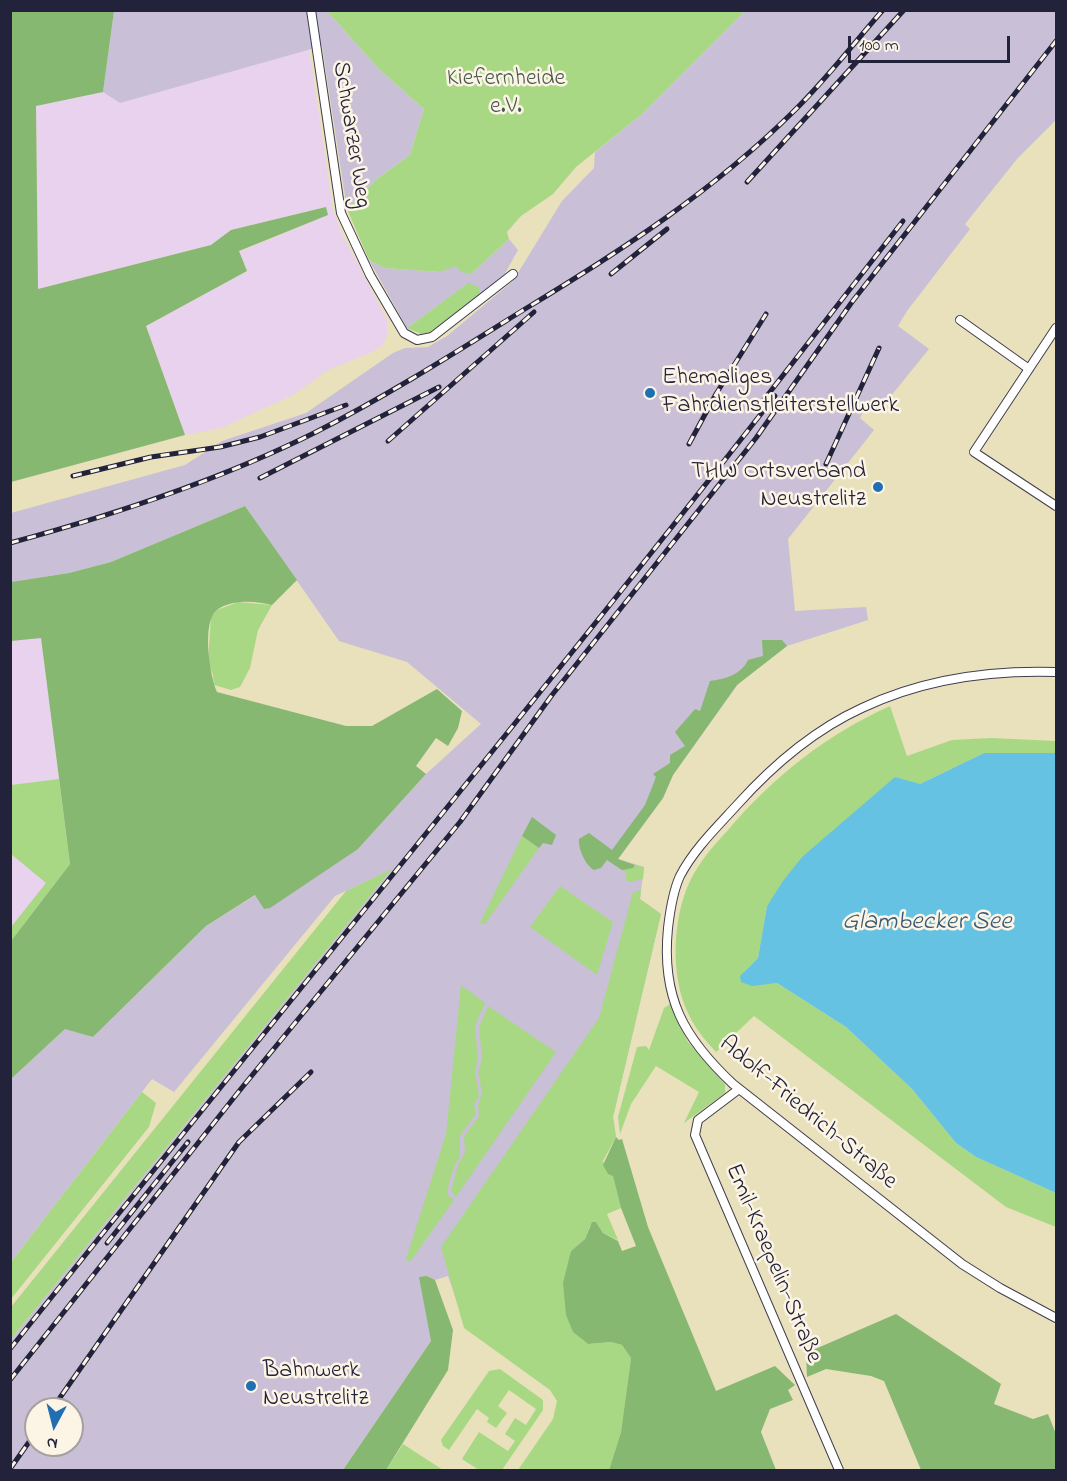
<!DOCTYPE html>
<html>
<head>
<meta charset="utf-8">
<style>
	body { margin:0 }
	#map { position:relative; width:1067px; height:1481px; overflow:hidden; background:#e9e0bc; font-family:"Indie Flower",sans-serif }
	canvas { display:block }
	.frame { position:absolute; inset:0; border:12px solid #22223b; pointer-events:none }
	.north { position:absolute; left:24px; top:1397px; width:60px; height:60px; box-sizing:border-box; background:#fcf5e5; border:2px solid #a5a1a1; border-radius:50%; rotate:187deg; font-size:16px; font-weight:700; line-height:24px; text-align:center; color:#22223b }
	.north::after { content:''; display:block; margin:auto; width:21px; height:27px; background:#1f6fb2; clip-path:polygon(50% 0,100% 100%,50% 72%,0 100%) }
	.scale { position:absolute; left:848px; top:36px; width:162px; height:27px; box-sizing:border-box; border:3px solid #22223b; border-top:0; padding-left:8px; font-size:18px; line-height:21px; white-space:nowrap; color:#22223b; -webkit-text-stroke:4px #fcf5e5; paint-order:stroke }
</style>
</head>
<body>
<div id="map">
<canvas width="1067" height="1481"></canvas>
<div class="frame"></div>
<div class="north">N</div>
<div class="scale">100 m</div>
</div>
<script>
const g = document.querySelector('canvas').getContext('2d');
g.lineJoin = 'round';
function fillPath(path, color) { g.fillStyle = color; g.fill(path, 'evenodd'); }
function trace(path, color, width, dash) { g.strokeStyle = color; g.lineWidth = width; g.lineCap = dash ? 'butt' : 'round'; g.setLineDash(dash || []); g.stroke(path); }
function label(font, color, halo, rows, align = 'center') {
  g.font = font + ' "Indie Flower",sans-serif'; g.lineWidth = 5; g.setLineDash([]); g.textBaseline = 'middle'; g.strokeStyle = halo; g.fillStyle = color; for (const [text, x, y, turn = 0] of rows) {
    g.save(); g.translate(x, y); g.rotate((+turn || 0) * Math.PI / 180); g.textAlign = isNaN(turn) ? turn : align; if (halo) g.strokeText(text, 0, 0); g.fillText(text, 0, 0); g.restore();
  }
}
const built = new Path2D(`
	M309,48l24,162 8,22 46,88v15l-4,10 -13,8 -42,17 -35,25 -72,33 -36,7 -39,-109 101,-55 -8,-19 89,-37 -2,-8 -95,23 -20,15 -173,44 -2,-183 67,-14 17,11z
	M41,637l29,227 -59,77v-300z`);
const industrial = new Path2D(`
	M114,11h213l53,59 44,39 -14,46 -33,24 -30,30 -25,-163 -202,57 -17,-11z
	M745,11h311v109l-39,39 -52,65 5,5 -63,82 -9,15 31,23 -47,58 -11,-5 -5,3 -6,13 14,12 -86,109 7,72 71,-4 2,13 -81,26 -49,38 -65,91 -10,23 -45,61 26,8 -4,32 21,15 -48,203 3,20 -158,168 -10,-29 -13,4 -8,-4 4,65 -88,129h-332v-131l380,-469 -56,26 -161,196 -22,-13 -141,183v-183l55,-51 27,9 113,-111 50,-31 102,-46 68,-75 55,-50 -74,-62 -68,-21 -94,-135 -134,56 -42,11 -58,9v-69l174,-48 37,-24 84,-28 87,-60 12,-5 23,-1 19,-11 66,-55 49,-80 32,-33 1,-16 47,-38zM36,1409h36v36h-36z
	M509,239l9,11 -15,27 -23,18 -13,-11 -60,44 -38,-68 15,8 56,4 16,-7 15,9z`);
const green = new Path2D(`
	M327,11v-1l418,1 -103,103 -66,53 -23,27 -32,22 -14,16 2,7 -38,35 -10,-2 -5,-6 -16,6 -56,-4 -15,-8 -22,-51 30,-30 33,-24 14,-46 -44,-39z
	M468,283l11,4 1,8 -43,36 -16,3 -14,-6z
	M238,602l34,3 -14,25 -8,38 -10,19 -9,3 -17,-5 -1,-10 -5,-14 3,-44 6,-7z
	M890,706l17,50 45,-16 39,-2 65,3v12h-72l-64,31 -118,73 -35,49 -9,52 -14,14 16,12 17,-1 69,44 66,62 44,54 20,14 80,36v34l-50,-20 -252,-191 -38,36c-10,-11 -20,-22 -27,-37 -19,-37 -17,-96 1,-134 9,-19 24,-36 38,-51 46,-54 98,-95 162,-124z
	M59,779l11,85 -59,77v-14l35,-44 -35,-29v-69z
	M522,836l17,12 -54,76 -5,-1z
	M635,865l9,2 -1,12 -15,3 -3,-3 2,-6 -5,-3z
	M392,869l-381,470v-32l335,-416z
	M560,886l53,36 -16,53 -67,-48z
	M641,890l-1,9 21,15 -48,203 3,20 -13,24 5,13 5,1 8,33 -14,6 11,26 -15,-7 -7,-11 -6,4 -5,13 -14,12c-2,33 -15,72 17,93l23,-2 11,3 9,13 -10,74 -12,38h-91l35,-51 4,-18 -7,-11 -86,-62 -23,-81 158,-229 34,-126z
	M461,985l24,18 -10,23 3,33 -3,13 4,24 -5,8 2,10 -16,22v21c-6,7 -13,29 -12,38l6,5 -44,62 -4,-3 40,-125z
	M670,1004l18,38 37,42v9l-41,30 15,-31 -43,-26 -25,38 -11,30 -2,-17 19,-70 9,-1 3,4 15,-42z
	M488,1006l68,46 -100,145 -5,-6 7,-26 7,-13 -1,-15 15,-21 -1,-11 4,-12 -4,-21 4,-13 -3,-32z
	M142,1092l14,11 -7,24 -138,172v-37z
	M500,1369l43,31v10l-41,60h-23l-17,-11 17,-27 29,19 7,-10 -10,-7 10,-16 11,7 10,-16 -27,-19 -11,16 9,7 -11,15 -9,-6 2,-4 -12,-9 -28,41 -6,-4 -2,-6 48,-69z
	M403,1444l40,26h-57z`);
const forest = new Path2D(`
	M11,10l103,1 -11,81 -67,14 2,183 173,-44 20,-15 95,-23 2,8 -89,36 8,20 -101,55 39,109 -174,47z
	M245,506l52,74 -25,25c-17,-4 -40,-6 -55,5 -16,12 -7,67 0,82l129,34h26l65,-37 25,22 -4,17 -10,18 -12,-8 -20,28 10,8 -68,75 -88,59 -6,1 -9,-14 -49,31 -113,111 -28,-8 -54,50v-138l59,-77 -29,-226 -30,3v-59l58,-9 42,-11z
	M762,640h20l5,6 -50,39 -64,90 -10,23 -45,61 17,6 -2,3 -11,2 -15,-10 -6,8 -7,2c-9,-5 -16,-22 -15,-31l10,-6 23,17 33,-45 11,-28 -3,-3 17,-11v-8l15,-9 -10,-14 20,-23 5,2 10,-30c15,-2 31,-6 38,-21l15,-4z
	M532,817l24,18 -4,10 -9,-2 -4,5 -17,-12z
	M616,1137l3,3 3,-1 26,88 68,164 59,-25 20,19 -7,5 5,10 -23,9 -9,23 15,38h-167l12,-38 10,-74 -9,-13 -11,-3 -23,2 -15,-12 -7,-17 -3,-32 8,-32 14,-12 7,-17h4l7,11 15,8 4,10 14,-5 -15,-38 -8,-32 -5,-2 -5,-9z
	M427,1276l8,4 18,50 -5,40 -62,100h-43l88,-129 -12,-64z
	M896,1314l105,70 -7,20 39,15 15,-5 8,20v36h-135l-37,-89 -13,-5 -45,-7 -19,8 -1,-24z`);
const water = new Path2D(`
	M984,753h72v440l-80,-36 -20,-14 -44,-54 -66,-62 -69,-44 -25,3 -11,-4 -1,-6 18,-18 9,-52 16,-25 19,-24 93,-80 25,7z`);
const minor = new Path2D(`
	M311,10l30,203 29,62 34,58 13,7 15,-3 81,-63
	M960,320l69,49
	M1056,328l-82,124 82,54
	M1056,672c-66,-2 -133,7 -194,36 -48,22 -90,58 -125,97 -20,22 -43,44 -57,71 -7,15 -10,35 -12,52 -7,70 16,110 65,156l229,180 38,24 56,30
	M739,1089l-41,31 -3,15 144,335`);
const rail = new Path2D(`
	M747,182l157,-172
	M611,274l56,-45
	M763,401l140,-180
	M388,441l146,-129
	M689,444l27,-50 50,-80
	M826,464l53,-116
	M73,476l78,-19 69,-10 40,-10 86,-32
	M260,478l179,-91
	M10,543c103,-28 208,-62 304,-110 73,-37 142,-81 211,-124 96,-58 188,-118 268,-197 32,-31 60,-68 90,-102
	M107,1243l81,-101
	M10,1349c254,-318 514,-632 765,-953
	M10,1380l230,-290 220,-268 92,-127 204,-257 96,-136 204,-261
	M52,1409l187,-267 72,-70
	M10,1469l26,-37`);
const markers = [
	[650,393,6,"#1f6fb2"],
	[878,487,6,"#1f6fb2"],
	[251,1386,6,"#1f6fb2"]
];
const parkNames = [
	["Kiefernheide",506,80],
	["e.V.",506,108]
];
const streetNames = [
	["Schwarzer Weg",350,135,81],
	["Adolf-Friedrich-Straße",807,1114,40],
	["Emil-Kraepelin-Straße",772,1264,67]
];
const poiNames = [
	["Ehemaliges",662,379],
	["Fahrdienstleiterstellwerk",662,407],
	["THW Ortsverband",866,473,"right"],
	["Neustrelitz",866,501,"right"],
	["Bahnwerk",263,1372],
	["Neustrelitz",263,1400]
];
const waterNames = [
	["Glambecker See",927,924]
];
fillPath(built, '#e8d2ee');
fillPath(industrial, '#c9bfd7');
fillPath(green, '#a9d885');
fillPath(forest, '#86b872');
fillPath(water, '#65c2e3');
trace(minor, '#403e4e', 10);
trace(minor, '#fff', 8);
trace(rail, '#22223b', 5);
trace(rail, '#fcf5e5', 3, [9]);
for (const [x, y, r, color] of markers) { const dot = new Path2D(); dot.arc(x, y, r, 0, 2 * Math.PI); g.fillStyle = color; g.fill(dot); trace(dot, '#fcf5e5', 2); }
label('24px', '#4a5951', '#fcf5e5', parkNames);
label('24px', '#22223b', '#fcf5e5', streetNames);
label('24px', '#22223b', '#fcf5e5', poiNames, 'left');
label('italic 26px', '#395a76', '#fcf5e5', waterNames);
</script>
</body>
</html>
